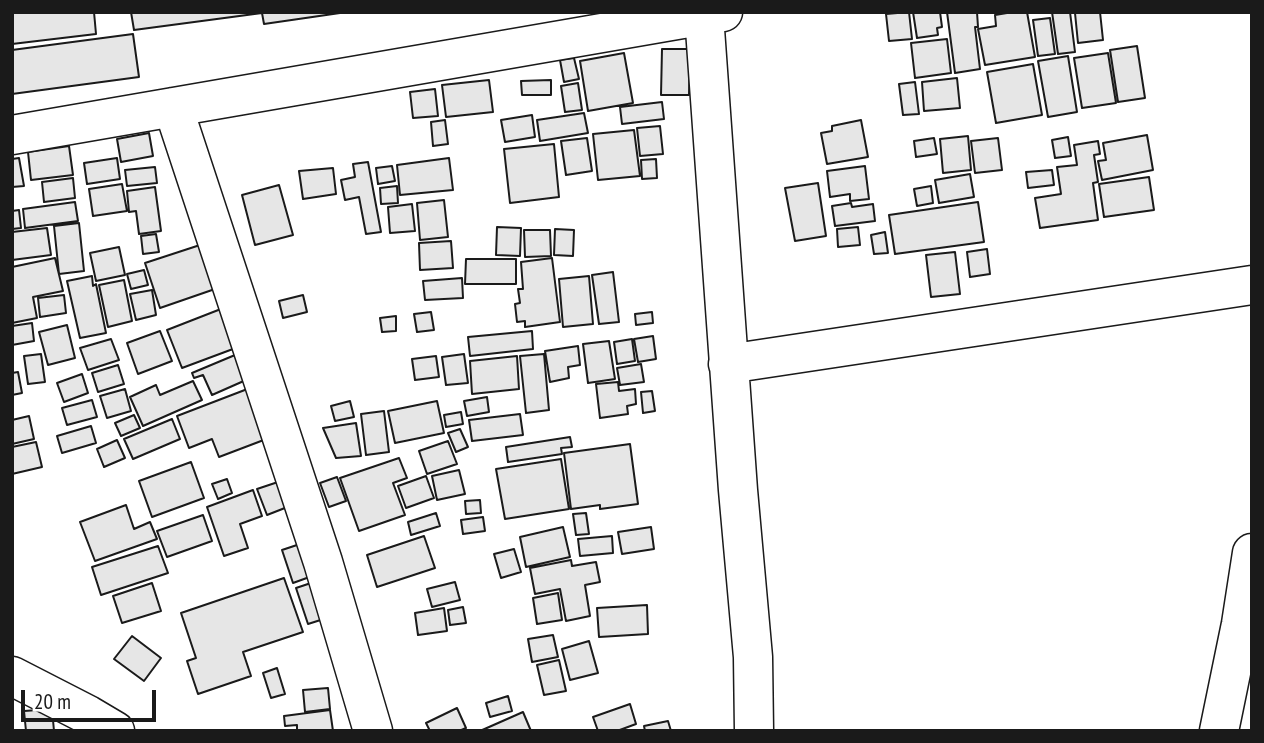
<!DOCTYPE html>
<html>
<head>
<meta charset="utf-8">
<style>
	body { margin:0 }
	#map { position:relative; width:1264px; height:743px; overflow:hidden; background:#fff; font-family:"PT Sans Narrow",sans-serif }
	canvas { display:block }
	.frame { position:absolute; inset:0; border:14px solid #1a1a1a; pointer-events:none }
	.scale { position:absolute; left:21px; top:690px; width:135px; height:32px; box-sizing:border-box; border:4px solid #1a1a1a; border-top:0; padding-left:9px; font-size:21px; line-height:24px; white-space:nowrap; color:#1a1a1a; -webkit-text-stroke:5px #fff; paint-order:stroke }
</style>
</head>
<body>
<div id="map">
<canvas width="1264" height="743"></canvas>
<div class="frame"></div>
<div class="scale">20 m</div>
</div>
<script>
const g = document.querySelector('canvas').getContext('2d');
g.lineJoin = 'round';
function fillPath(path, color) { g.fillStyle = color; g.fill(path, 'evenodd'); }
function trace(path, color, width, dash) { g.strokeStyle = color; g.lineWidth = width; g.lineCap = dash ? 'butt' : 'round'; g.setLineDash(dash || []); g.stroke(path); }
const building = new Path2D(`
	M12,12h82l2,22 -84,10z
	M131,12h208l1,1 -76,11 -2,-11 -128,17z
	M909,12l3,27 -23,2 -3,-27z
	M913,12h27l2,15 -5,1 1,7 -21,3z
	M947,12h30l1,15h-3l5,42 -25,4z
	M1013,12h14l8,45 -50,8 -7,-36 18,-3 -1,-11z
	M1052,12h18l5,40 -17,2z
	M1100,12l3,28 -25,3 -3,-30z
	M1050,18l5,36 -17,2 -5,-36z
	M133,34l6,43 -127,17v-44z
	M947,39l4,34 -36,5 -4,-35z
	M1137,46l8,52 -27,4 -8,-52z
	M662,49h28l-1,46h-28z
	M624,53l9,50 -45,8 -8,-50z
	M1108,53l8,50 -34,5 -8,-50z
	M1068,56l9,56 -29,5 -10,-56z
	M574,58l5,21 -15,3 -4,-22z
	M1033,64l9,51 -46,8 -9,-51z
	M957,78l3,30 -36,3 -2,-29z
	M489,80l4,32 -47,5 -4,-32z
	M551,80v15h-29l-1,-14z
	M915,82l4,32 -16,1 -4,-31z
	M578,83l4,27 -17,2 -4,-26z
	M435,89l3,27 -25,2 -3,-26z
	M662,102l2,17 -42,5 -2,-17z
	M584,113l4,20 -48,8 -3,-21z
	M532,115l3,22 -30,5 -4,-22z
	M445,120l3,24 -15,2 -2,-24z
	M861,120l7,37 -41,7 -6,-31 11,-2v-5z
	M660,126l3,28 -23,2 -3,-28z
	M634,130l6,46 -42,4 -5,-46z
	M149,133l4,23 -32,6 -4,-23z
	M1147,135l6,35 -51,10 -4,-19 8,-1 -3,-17z
	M968,136l3,34 -28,3 -3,-34z
	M1068,137l3,19 -16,2 -3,-18z
	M587,138l5,33 -26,4 -5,-34z
	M934,138l3,16 -21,3 -2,-16z
	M998,138l4,32 -27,3 -4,-32z
	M1098,141l2,13 -6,1 4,27 -5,1 5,37 -58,8 -5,-30 26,-4 -4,-27 20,-2 -3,-20z
	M554,144l5,53 -49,6 -6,-54z
	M69,146l4,29 -42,5 -3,-28z
	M19,158l5,28 -12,1v-28z
	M117,158l3,21 -33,5 -3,-21z
	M449,158l4,32 -53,5 -3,-30z
	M656,159l1,19 -15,1 -1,-19z
	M368,162l13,70 -15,2 -7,-37 -14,3 -4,-20 14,-3 -2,-13z
	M392,166l3,15 -17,3 -2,-16z
	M865,166l4,33 -19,2v-7l-20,3 -3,-26z
	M155,167l2,16 -30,3 -2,-16z
	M333,168l3,26 -33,5 -4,-28z
	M1052,170l2,15 -26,3 -2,-16z
	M970,174l4,23 -35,6 -4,-23z
	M1149,177l5,33 -50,7 -5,-33z
	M73,178l2,20 -31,4 -2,-20z
	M818,183l8,53 -31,5 -10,-53z
	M122,184l5,27 -34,5 -4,-27z
	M279,185l14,50 -38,10 -13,-50z
	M397,186l1,17 -17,1 -1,-16z
	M931,186l2,17 -16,3 -3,-17z
	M155,187l6,44 -22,3 -3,-23 -7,1 -2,-21z
	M444,200l4,37 -28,3 -3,-37z
	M75,202l3,19 -53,7 -2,-19z
	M978,202l6,40 -89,12 -6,-39z
	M851,203l1,4 21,-3 2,17 -40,5 -3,-20z
	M412,204l3,27 -25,2 -2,-26z
	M19,210l2,18 -9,1v-18z
	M79,223l5,48 -25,3 -5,-48z
	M497,227l24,1 -1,28 -24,-1z
	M858,227l2,18 -22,2 -1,-18z
	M47,228l4,27 -39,5v-28z
	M555,229l19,1 -1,26 -19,-1z
	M524,230h26l1,26 -26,1z
	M885,232l3,21 -14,1 -3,-19z
	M156,234l3,18 -16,2 -2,-18z
	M451,241l2,27 -33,2 -1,-27z
	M200,245l15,44 -55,19 -15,-45z
	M119,247l6,28 -29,6 -6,-28z
	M987,249l3,25 -20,3 -3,-25z
	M955,252l5,42 -29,3 -5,-42z
	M55,258l8,33 -30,6 4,21 -25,5v-56z
	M552,258l8,64 -35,5v-6l-8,1 -2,-18 5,-1 -2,-14h5l-2,-27z
	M466,259h50v25h-51z
	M144,270l4,15 -17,4 -4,-15z
	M613,272l6,50 -20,2 -7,-49z
	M92,276l1,10 3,-2 10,49 -26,5 -13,-57z
	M589,276l4,48 -30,3 -4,-48z
	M462,278l1,20 -38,2 -2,-19z
	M124,280l8,41 -24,6 -9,-42z
	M152,290l4,25 -20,5 -6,-26z
	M64,295l2,18 -26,4 -2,-19z
	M303,295l4,17 -24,6 -4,-17z
	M226,307l15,39 -59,22 -15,-38z
	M431,312l3,18 -17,2 -3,-18z
	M652,312l1,11 -17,2 -1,-11z
	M396,316v15l-14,1 -2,-14z
	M32,323l2,18 -22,4v-19z
	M67,325l8,33 -27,7 -9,-33z
	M160,331l12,30 -34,13 -11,-31z
	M532,331l1,18 -63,7 -2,-19z
	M653,336l3,23 -18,3 -4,-23z
	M111,339l8,21 -31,10 -8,-22z
	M632,339l3,22 -18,3 -3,-22z
	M609,341l6,38 -27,4 -5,-39z
	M578,346l2,19 -12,2 1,11 -19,4 -5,-31z
	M41,354l4,28 -17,2 -4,-28z
	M464,354l4,29 -22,2 -4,-28z
	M544,354l5,56 -23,3 -6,-57z
	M235,355l11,25 -34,15 -9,-20 -9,3 -2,-5z
	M436,356l3,21 -24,3 -3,-21z
	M517,356l2,33 -47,5 -2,-33z
	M641,364l3,18 -24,3 -3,-17z
	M118,365l6,19 -26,8 -6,-19z
	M18,372l4,21 -10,2v-22z
	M82,374l6,19 -24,9 -7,-19z
	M193,381l9,19 -59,26 -13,-29 26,-12 4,10z
	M618,382l1,9 16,-2 1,15 -9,2 1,8 -28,4 -4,-34z
	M250,388l19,50 -50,19 -7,-18 -23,9 -12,-32z
	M125,389l6,22 -24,7 -7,-22z
	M652,391l3,20 -12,2 -2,-21z
	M487,397l2,15 -22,4 -3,-15z
	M92,400l5,17 -30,8 -5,-17z
	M350,401l4,16 -19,4 -4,-15z
	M437,401l7,32 -49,10 -7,-32z
	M384,411l5,41 -23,3 -5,-41z
	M461,412l2,12 -17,3 -2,-12z
	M520,414l3,21 -51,6 -3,-21z
	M134,415l6,13 -19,8 -6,-13z
	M29,416l5,23 -22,5v-24z
	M172,419l8,20 -47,20 -9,-20z
	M356,423l5,33 -25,2 -13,-30z
	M91,426l5,17 -34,10 -5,-17z
	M460,429l8,18 -12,5 -8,-19z
	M570,437l2,10 -11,1 1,6 -54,8 -2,-15z
	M117,440l8,18 -21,9 -7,-18z
	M448,441l9,23 -30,10 -8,-23z
	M36,442l6,25 -30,7v-27z
	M630,444l8,60 -38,5v-4l-29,4 -7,-56z
	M399,458l8,20 -14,5 12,32 -46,16 -19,-53z
	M561,459l8,50 -64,10 -9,-50z
	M191,462l13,36 -52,19 -13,-36z
	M459,470l6,24 -28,6 -5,-24z
	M426,476l8,22 -28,10 -8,-22z
	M337,477l9,24 -17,6 -9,-24z
	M227,479l5,14 -14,6 -6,-15z
	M281,481l9,25 -23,9 -10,-26z
	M253,490l9,26 -22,8 8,24 -24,8 -17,-49z
	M480,500l1,13 -15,1 -1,-13z
	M126,505l8,24 16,-7 7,17 -62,22 -15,-39z
	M436,513l4,13 -29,9 -3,-13z
	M586,513l3,21 -13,1 -3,-21z
	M203,515l9,26 -45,16 -10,-26z
	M483,517l2,14 -22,3 -2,-14z
	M563,527l7,30 -44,10 -6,-30z
	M651,527l3,22 -32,5 -4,-22z
	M424,536l11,32 -58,19 -10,-32z
	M612,536l1,17 -33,3 -2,-17z
	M303,543l12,32 -22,8 -11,-33z
	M158,546l10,27 -67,22 -9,-28z
	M514,549l7,23 -20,6 -7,-24z
	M571,560l1,6 24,-4 4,20 -15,3 5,31 -24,5 -6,-32 -25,5 -5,-26z
	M284,578l19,54 -60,20 8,24 -53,18 -11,-33 9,-3 -15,-45z
	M317,581l13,36 -22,7 -12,-36z
	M455,582l5,18 -28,7 -5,-18z
	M152,583l9,28 -39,12 -9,-27z
	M558,593l4,27 -25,4 -4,-26z
	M647,605l1,29 -49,3 -2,-29z
	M463,607l3,16 -16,2 -2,-15z
	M444,608l3,23 -29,4 -3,-22z
	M553,635l5,22 -26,5 -4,-23z
	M132,636l29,22 -17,23 -30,-22z
	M589,641l9,32 -28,7 -8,-31z
	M559,660l7,31 -22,4 -7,-30z
	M277,668l8,26 -14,4 -8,-25z
	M328,688l2,21 -25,3 -2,-22z
	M508,696l4,15 -22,6 -4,-14z
	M630,704l6,20 -19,7h-19l-5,-14z
	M457,708l9,20 -7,3h-29l-4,-8z
	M52,709l2,22h-28l-2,-20z
	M330,710l3,21h-36v-6l-12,1 -1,-10z
	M523,712l8,19h-51z
	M668,721l3,10h-26l-1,-5z`);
const minor = new Path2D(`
	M704,15l34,475 15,167 1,74
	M173,107l150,455 50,169
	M12,135l711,-123
	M728,364l524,-79
	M12,676l76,39 27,16`);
const major = new Path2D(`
	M1219,731l22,-107 11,-71`);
fillPath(building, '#e6e6e6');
trace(building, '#1a1a1a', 2);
trace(minor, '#1a1a1a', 41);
trace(major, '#1a1a1a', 41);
trace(minor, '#fff', 38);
trace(major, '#fff', 38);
</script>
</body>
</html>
